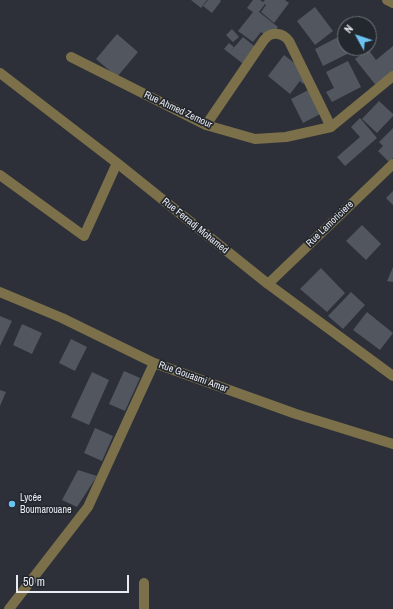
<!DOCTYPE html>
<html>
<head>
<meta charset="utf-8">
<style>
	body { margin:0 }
	#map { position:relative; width:393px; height:609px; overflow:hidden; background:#2d3038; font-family:"Archivo Narrow",sans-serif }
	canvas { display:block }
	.north { position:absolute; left:337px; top:16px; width:40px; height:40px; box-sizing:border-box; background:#23272e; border:1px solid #72757c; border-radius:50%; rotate:310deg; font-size:11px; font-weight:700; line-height:16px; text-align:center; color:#e8eaf0 }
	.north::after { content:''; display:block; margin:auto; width:14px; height:18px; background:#6cc3f2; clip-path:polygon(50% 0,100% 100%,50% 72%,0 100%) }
	.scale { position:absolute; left:16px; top:575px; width:113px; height:18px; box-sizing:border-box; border:2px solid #e8eaf0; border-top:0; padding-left:5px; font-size:12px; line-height:14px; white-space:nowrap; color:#e8eaf0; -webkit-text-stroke:3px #23272e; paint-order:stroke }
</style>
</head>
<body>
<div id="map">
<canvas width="393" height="609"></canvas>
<div class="north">N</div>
<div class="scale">50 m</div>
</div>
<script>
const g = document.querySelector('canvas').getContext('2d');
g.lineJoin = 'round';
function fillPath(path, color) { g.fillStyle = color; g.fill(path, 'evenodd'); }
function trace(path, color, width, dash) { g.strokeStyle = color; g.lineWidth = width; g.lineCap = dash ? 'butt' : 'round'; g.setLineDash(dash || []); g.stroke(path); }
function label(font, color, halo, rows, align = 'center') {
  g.font = font + ' "Archivo Narrow",sans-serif'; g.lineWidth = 3.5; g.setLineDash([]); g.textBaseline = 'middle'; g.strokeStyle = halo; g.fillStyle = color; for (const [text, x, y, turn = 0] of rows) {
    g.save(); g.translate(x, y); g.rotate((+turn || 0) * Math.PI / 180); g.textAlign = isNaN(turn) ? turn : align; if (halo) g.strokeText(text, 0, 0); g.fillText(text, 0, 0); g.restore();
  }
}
const building = new Path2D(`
	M191,0h16l-6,8z
	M208,0h12l1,1 -9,12 -9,-7z
	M253,0h7l3,2 2,-2h20l4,3 -15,20 -13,-11 5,-7 -1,-1 -6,8 19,15 -9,11 -8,-6 -8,10 -15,-11 15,-19 -6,-4z
	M315,7l18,24 -18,14 -18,-24z
	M232,29l7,8 -6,5 -7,-7z
	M117,34l21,18 -21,25 -21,-18z
	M342,35l3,5v8h4l2,4 -28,14 -8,-17z
	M243,37l16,13 -13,16 -22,-17 5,-6 5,4 -3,4z
	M393,46v34l-15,8 -23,-29 13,-10 8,11z
	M284,55l26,20 -7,9 -3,-3 -10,13 -22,-18z
	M348,61l13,26 -29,15 -6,-10 8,-4 -8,-16z
	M314,87l12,24 -23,12 -12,-24z
	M379,101l14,13v2l-16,17 -15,-14z
	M360,118l17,20 -32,28 -8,-9 23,-20 -9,-10z
	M393,128v30l-4,4 -11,-11 5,-5 -4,-4z
	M393,191v14l-7,-7z
	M362,225l19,19 -15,16 -20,-19z
	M393,267v15l-6,-1z
	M321,268l24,25 -18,19 -27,-23z
	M351,292l14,13 -22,24 -15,-13z
	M367,312l26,21 -13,17 -27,-20z
	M0,316l12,5 -12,25z
	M22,324l20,9 -10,21 -19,-9z
	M71,339l16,8 -12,24 -16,-8z
	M124,371l16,7 -15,33 -16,-7z
	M92,372l17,8 -20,45 -18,-8z
	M0,390l6,2 -6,14z
	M95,428l18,8 -11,25 -18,-8z
	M78,470l19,6 -20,31 -15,-7z`);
const minor = new Path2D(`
	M387,0l6,3
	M71,57l135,68 49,14 31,-2 45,-10 62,-51
	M0,73l117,90 151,121 125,92
	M206,125l58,-85c7,-9 18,-8 25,1l42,86
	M0,175l84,61 33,-73
	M268,284l125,-120
	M0,292l62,26 92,45 142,51 97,30
	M9,609l79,-102 66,-144
	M144,609v-26`);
const markers = [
	[12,504,4,"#6cc3f2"]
];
const streetNames = [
	["Rue Ahmed Zemour",178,110,25],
	["Rue Lamoriciere",330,224,-44],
	["Rue Ferradj Mohamed",195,226,39],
	["Rue Gouasmi Amar",193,377,20]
];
const poiNames = [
	["Lycée",20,498],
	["Boumarouane",20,510]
];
fillPath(building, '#52565f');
trace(minor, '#7c704a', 10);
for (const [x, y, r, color] of markers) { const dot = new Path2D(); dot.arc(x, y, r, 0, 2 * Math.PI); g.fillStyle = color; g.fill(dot); trace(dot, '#23272e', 1.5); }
label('10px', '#e8eaf0', '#23272e', streetNames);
label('10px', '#e8eaf0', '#23272e', poiNames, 'left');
</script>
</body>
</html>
